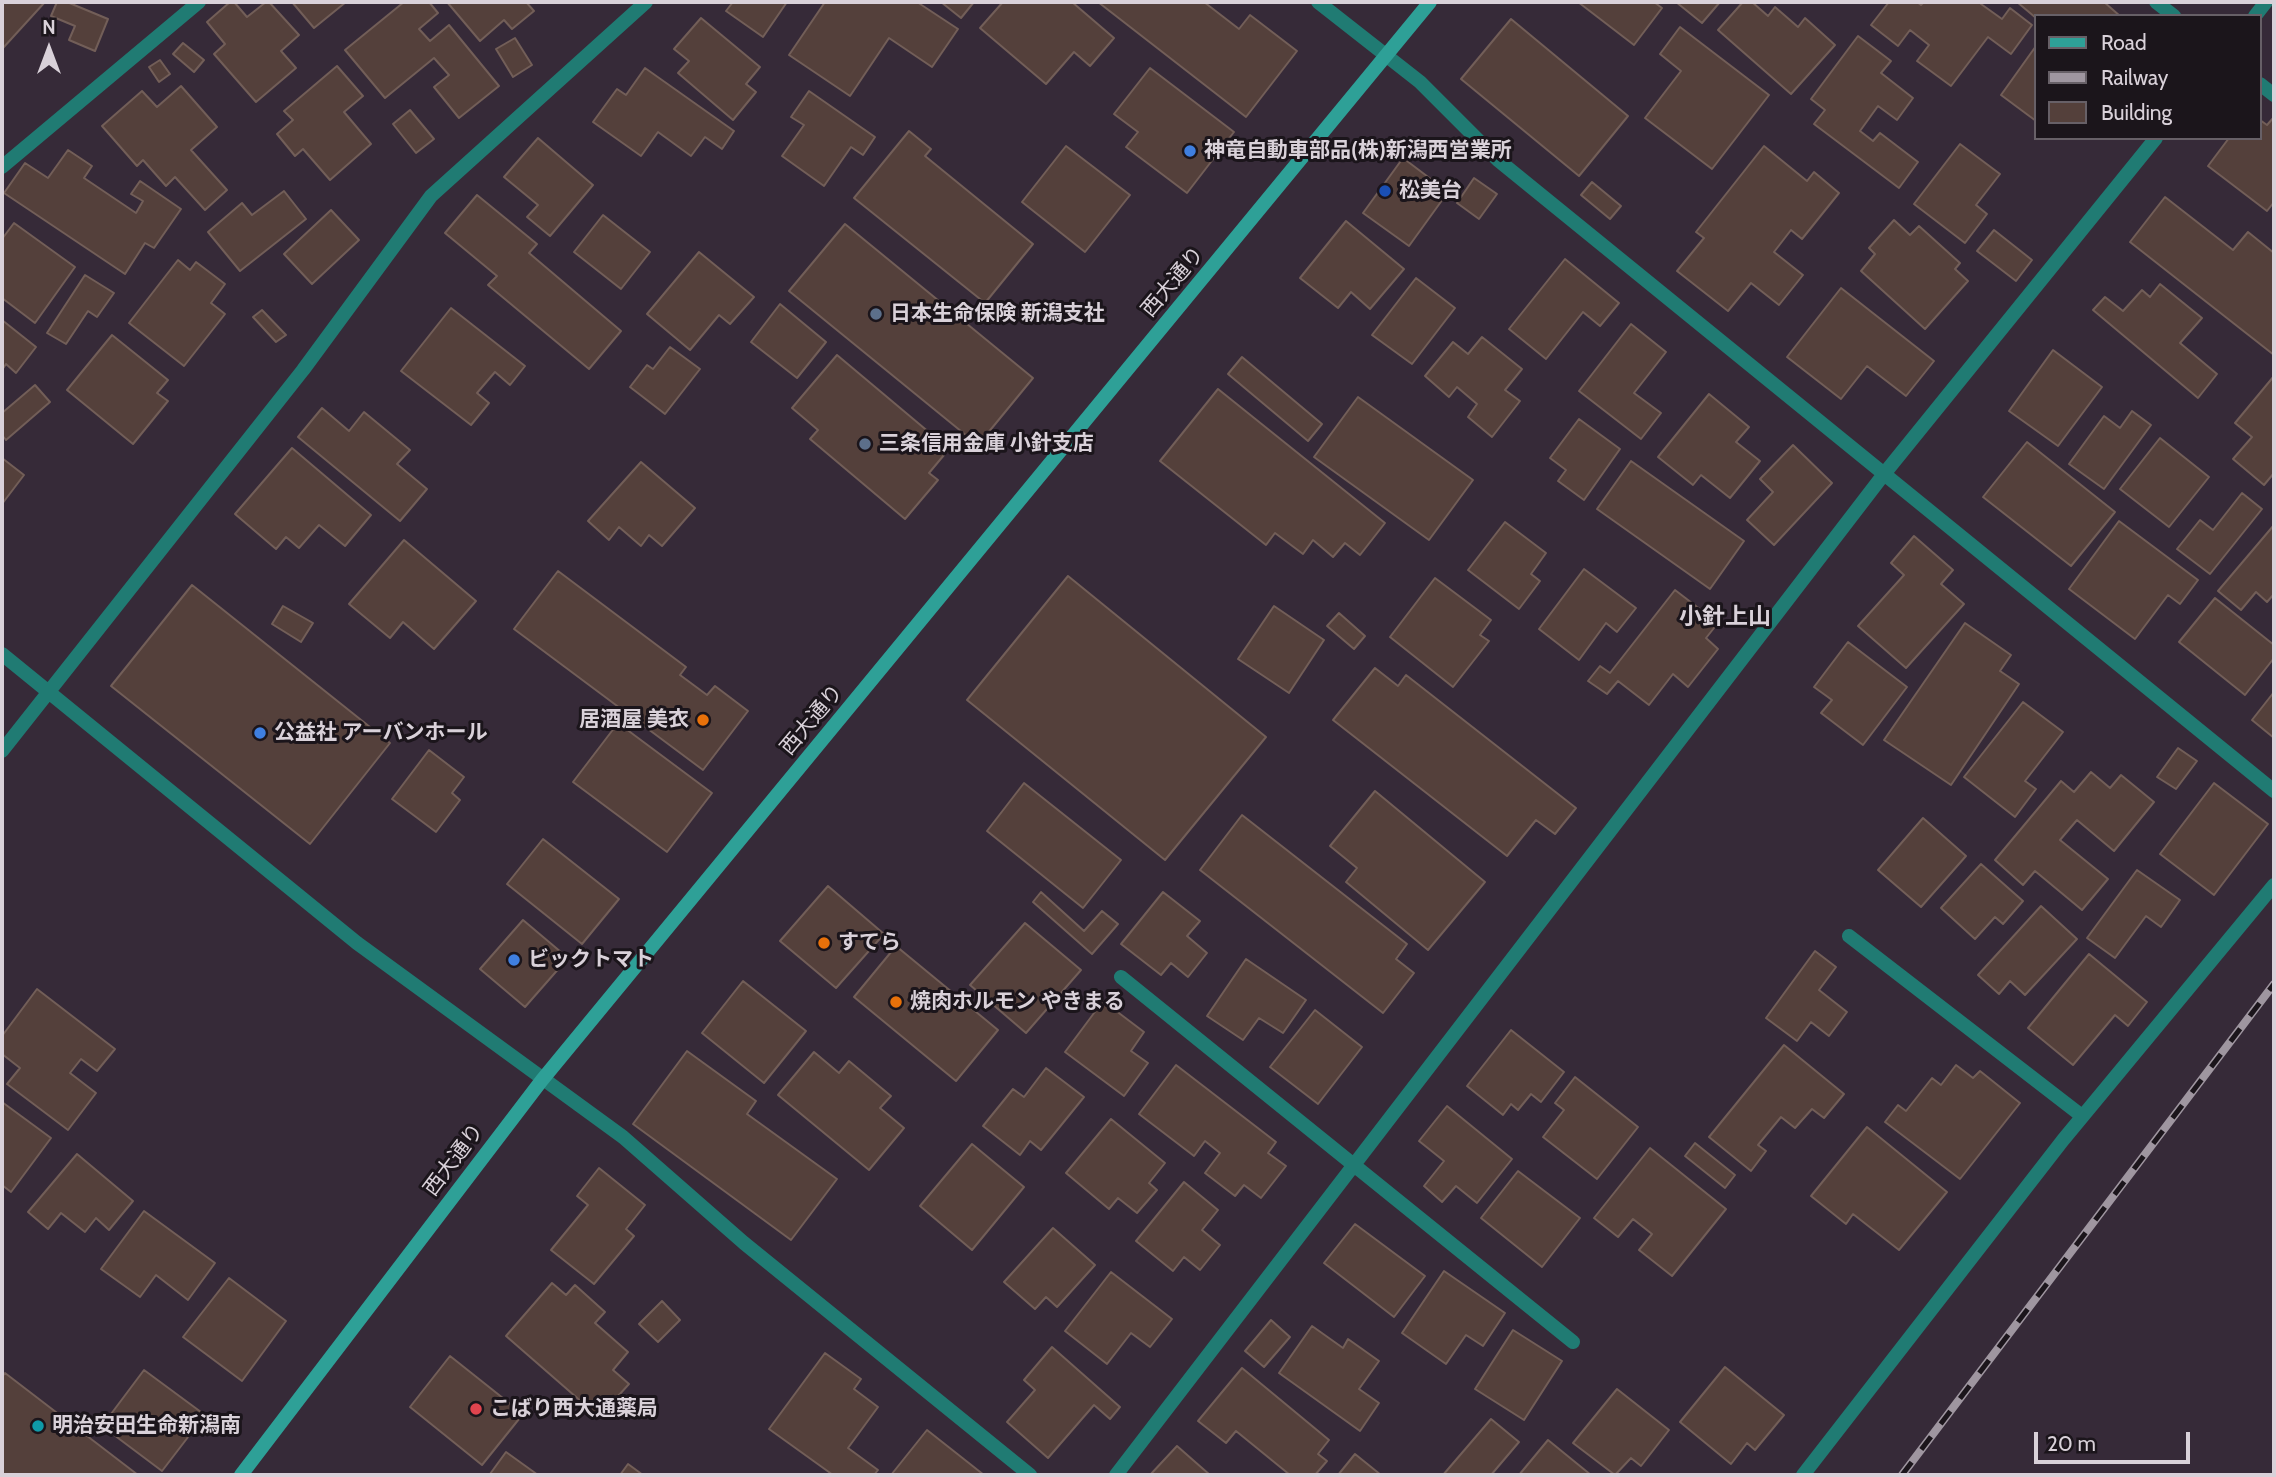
<!DOCTYPE html>
<html>
<head>
<meta charset="utf-8">
<style>
	body { margin:0 }
	#map { position:relative; width:2276px; height:1477px; overflow:hidden; background:#362a38; font-family:Cabin,sans-serif }
	canvas { display:block }
	.frame { position:absolute; inset:0; border:4px solid #d9d1d9; pointer-events:none }
	.legend { position:absolute; left:2034px; top:14px; width:228px; height:126px; box-sizing:border-box; background:#1b151b; border:2px solid #676067; margin:0; padding:9px 12px; list-style:none; font-size:21px; color:#d9d1d9 }
	.legend li { display:flex; align-items:center; gap:14px; height:35px }
	.legend b { width:35px; border:2px solid #676067 }
	.north { position:absolute; left:14px; top:14px; width:70px; height:70px; -webkit-text-stroke:5px #1b151b; paint-order:stroke; rotate:0deg; font-size:19px; font-weight:700; line-height:28px; text-align:center; color:#d9d1d9 }
	.north::after { content:''; display:block; margin:auto; width:24px; height:32px; background:#d9d1d9; clip-path:polygon(50% 0,100% 100%,50% 72%,0 100%) }
	.scale { position:absolute; left:2034px; top:1432px; width:156px; height:32px; box-sizing:border-box; border:4px solid #d9d1d9; border-top:0; padding-left:9px; font-size:21px; line-height:24px; white-space:nowrap; color:#d9d1d9; -webkit-text-stroke:5px #1b151b; paint-order:stroke }
</style>
</head>
<body>
<div id="map">
<canvas width="2276" height="1477"></canvas>
<div class="frame"></div>
<ul class="legend">
<li><b style="height:9px;background:#2ea097"></b>Road</li>
<li><b style="height:9px;background:#9f96a0"></b>Railway</li>
<li><b style="height:19px;background:#54403b"></b>Building</li>
</ul>
<div class="north">N</div>
<div class="scale">20 m</div>
</div>
<script>
const g = document.querySelector('canvas').getContext('2d');
g.lineJoin = 'round';
function fillPath(path, color) { g.fillStyle = color; g.fill(path, 'evenodd'); }
function trace(path, color, width, dash) { g.strokeStyle = color; g.lineWidth = width; g.lineCap = dash ? 'butt' : 'round'; g.setLineDash(dash || []); g.stroke(path); }
function label(font, color, halo, rows, align = 'center') {
  g.font = font + ' Cabin,"Noto Sans JP",sans-serif'; g.lineWidth = 6; g.setLineDash([]); g.textBaseline = 'middle'; g.strokeStyle = halo; g.fillStyle = color; for (const [text, x, y, turn = 0] of rows) {
    g.save(); g.translate(x, y); g.rotate((+turn || 0) * Math.PI / 180); g.textAlign = isNaN(turn) ? turn : align; if (halo) g.strokeText(text, 0, 0); g.fillText(text, 0, 0); g.restore();
  }
}
const building = new Path2D(`
	M2,2h43l-42,46 -1,-1z
	M57,2h10l41,17 -13,32 -26,-11 6,-14 -24,-10z
	M230,2h4l13,15 19,-15h3l30,33 -18,16 15,17 -40,34 -42,-48 11,-10 -18,-22z
	M292,2h54l-32,26z
	M404,2h25l9,11 -19,16 11,12 19,-16 50,61 -40,32 -25,-31 15,-12 -15,-17 -49,40 -40,-48z
	M447,2h79l8,9 -22,18 -8,-9 -24,21z
	M733,2h54l-24,35 -37,-26z
	M825,2h92l41,27 -26,38 -43,-29 -39,58 -61,-41z
	M941,2h33l-13,16z
	M1003,2h69l42,36 -24,28 -16,-14 -28,32 -66,-56z
	M1098,2h106l35,27 11,-14 47,36 -51,66z
	M1578,2h76l8,6 -28,37z
	M1676,2h44l-18,21z
	M1743,2h9l16,14 7,-9 23,20 7,-9 30,27 -44,49 -73,-64z
	M1889,2h28l4,3 3,-3h59l-2,2 21,15 8,-11 22,17 -21,29 -23,-17 -37,49 -34,-25 12,-16 -19,-15 -12,16 -27,-21z
	M2017,2h87l16,14h-84v2z
	M701,18l59,49 -14,17 10,8 -23,28 -55,-47 11,-12 -15,-12z
	M1511,19l117,97 -49,60 -118,-97z
	M1680,27l89,68 -57,74 -67,-51 36,-47 -21,-17z
	M1858,36l33,25 -10,12 32,25 -16,22 -19,-14 -18,25 13,10 7,-8 38,29 -19,26 -85,-64 11,-14 -14,-11z
	M515,38l17,27 -19,12 -17,-28z
	M183,43l21,17 -10,12 -21,-18z
	M2036,46v75l-35,-26z
	M160,60l10,14 -11,8 -10,-15z
	M337,66l26,30 -19,16 27,32 -41,36 -27,-31 -8,7 -18,-22 16,-14 -9,-9z
	M645,68l89,63 -12,18 -17,-12 -14,19 -33,-24 -17,24 -48,-34 24,-33 9,6z
	M1150,68l84,64 -47,61 -61,-46 12,-15 -24,-18z
	M181,86l36,41 -26,23 36,40 -22,20 -30,-33 -9,9 -23,-26 -6,6 -35,-40 40,-35 15,16z
	M809,91l66,46 -12,18 -12,-8 -27,39 -42,-30 22,-31 -13,-8z
	M410,110l24,29 -18,14 -23,-29z
	M2274,117v85l-7,9 -59,-45 21,-28h31v-18l7,5z
	M909,131l22,18 -6,7 108,88 -48,59 -131,-105z
	M538,138l55,47 -43,51 -23,-19 11,-12 -34,-28z
	M1960,144l40,30 -24,31 11,9 -22,29 -51,-39z
	M1066,146l64,49 -45,57 -63,-50z
	M1764,146l43,35 7,-9 25,21 -37,46 -11,-9 -17,22 29,23 -24,30 -28,-22 -23,28 -51,-40 27,-33 -8,-6z
	M68,150l24,16 -8,12 52,35 7,-12 -12,-7 9,-13 41,28 -27,39 -9,-5 -20,31 -121,-81 21,-30 23,15z
	M1403,158l45,34 -39,54 -46,-33z
	M1474,178l23,16 -18,25 -22,-16z
	M1592,182l29,24 -11,13 -29,-24z
	M284,191l22,28 -66,52 -32,-39 34,-29 10,12z
	M477,195l60,49 -8,9 92,78 -32,38 -101,-84 9,-9 -52,-43z
	M2165,197l68,53 15,-18 26,21v102l-144,-113z
	M331,210l28,30 -47,44 -28,-30z
	M603,215l47,37 -29,37 -47,-37z
	M1894,220l16,15 9,-9 41,37 -5,6 13,12 -43,48 -64,-58 14,-17 -6,-6z
	M1346,221l58,48 -34,40 -19,-17 -13,16 -38,-30z
	M14,223l61,44 -40,56 -33,-25v-59z
	M845,224l188,154 -55,67 -189,-154z
	M1994,230l38,30 -16,21 -39,-30z
	M699,252l55,45 -24,27 -11,-9 -29,35 -43,-36z
	M1565,259l54,44 -19,23 -17,-14 -37,47 -37,-30z
	M178,260l12,10 6,-8 29,22 -14,19 14,11 -41,52 -55,-43z
	M85,275l29,18 -17,24 -9,-6 -22,33 -19,-11z
	M1416,278l39,30 -43,56 -40,-29z
	M2160,284l42,34 -22,25 37,31 -19,24 -105,-88 12,-13 18,14 19,-21 8,7z
	M1841,288l93,73 -28,35 -39,-30 -26,33 -54,-42z
	M780,304l46,38 -29,36 -46,-36z
	M451,308l74,58 -15,19 -15,-13 -18,21 12,10 -18,22 -70,-54z
	M262,310l24,25 -10,7 -23,-25z
	M2,320l34,27 -20,26 -10,-9 -4,6z
	M1631,324l35,28 -32,41 27,20 -20,26 -62,-48z
	M112,335l56,45 -11,13 11,8 -35,43 -66,-54z
	M1482,337l40,32 -17,21 15,11 -28,36 -24,-20 9,-13 -20,-17 -8,10 -24,-21 28,-34 15,12z
	M670,347l30,22 -35,45 -35,-27 17,-22 6,4z
	M2053,350l49,37 -44,59 -49,-35z
	M837,355l112,94 -20,24 9,7 -33,39 -95,-80 8,-9 -26,-22z
	M1242,357l80,67 -14,17 -80,-67z
	M2274,376v97l-10,12 -31,-26 19,-22 -17,-14z
	M35,385l15,17 -44,38 -4,-5v-22z
	M1218,389l167,134 -25,32 -15,-12 -12,14 -20,-17 -10,14 -28,-21 -9,12 -106,-84z
	M1709,394l40,33 -13,15 24,19 -30,37 -29,-23 -8,10 -35,-28z
	M1358,397l115,83 -44,60 -115,-83z
	M322,408l27,23 15,-19 46,38 -13,14 30,25 -27,32 -102,-84z
	M2132,411l19,14 -47,64 -35,-25 35,-48 16,12z
	M1579,419l41,30 -36,51 -26,-19 8,-11 -16,-12z
	M2160,438l49,39 -40,50 -49,-38z
	M2027,442l88,70 -44,54 -88,-69z
	M1793,445l39,38 -58,62 -27,-25 26,-28 -13,-13z
	M292,448l79,67 -26,31 -26,-21 -20,23 -13,-11 -10,12 -41,-35z
	M2,458l22,17 -22,29z
	M1631,461l113,80 -34,48 -113,-80z
	M641,462l54,46 -33,38 -13,-11 -8,11 -22,-19 -10,13 -21,-19z
	M2242,493l20,16 -52,65 -33,-25 23,-29 13,10z
	M2119,521l79,59 -18,24 -12,-9 -33,44 -66,-50z
	M1505,522l41,31 -15,21 9,7 -21,28 -51,-39z
	M2274,525v69l-7,8 -11,-10 -15,18 -23,-19z
	M1914,536l39,34 -12,14 23,20 -58,64 -48,-42 46,-51 -13,-12z
	M404,540l72,61 -42,48 -31,-27 -13,16 -41,-34z
	M1584,569l52,39 -19,24 -11,-9 -27,37 -40,-31z
	M558,571l128,96 -6,8 27,20 8,-9 33,25 -45,59 -189,-141z
	M1068,576l198,161 -101,123 -198,-160z
	M1435,578l56,42 -11,15 9,6 -36,46 -63,-50z
	M192,585l198,158 -80,101 -199,-158z
	M1675,590l43,33 -12,15 12,11 -30,38 -15,-13 -24,31 -31,-24 -11,13 -19,-13 12,-15 10,7z
	M2215,598l59,47v13l-29,37 -66,-53z
	M283,606l30,17 -12,19 -29,-18z
	M1274,606l50,34 -35,53 -51,-34z
	M1339,613l26,23 -11,13 -27,-23z
	M1965,623l46,32 -11,16 19,13 -68,101 -67,-45z
	M1848,642l59,45 -44,58 -42,-32 11,-13 -18,-13z
	M1375,668l23,18 8,-11 170,133 -21,26 -19,-14 -29,36 -174,-136z
	M2274,692v46l-22,-18z
	M2023,702l40,30 -38,49 11,8 -21,28 -51,-40z
	M618,723l94,70 -45,59 -94,-70z
	M2178,748l19,13 -21,28 -19,-12z
	M429,750l35,27 -12,16 8,7 -24,32 -44,-33z
	M2091,772l19,16 11,-13 33,27 -40,49 -37,-31 -17,20 48,39 -26,31 -47,-39 -12,14 -28,-25 66,-79 13,11z
	M1024,783l97,77 -38,48 -96,-77z
	M2214,783l54,41 -54,71 -54,-41z
	M1375,791l110,91 -57,68 -82,-68 11,-14 -27,-22z
	M1242,815l165,129 -11,15 18,14 -31,40 -183,-143z
	M1923,818l43,38 -45,51 -43,-37z
	M543,839l76,60 -37,45 -75,-60z
	M1981,864l42,37 -20,23 -8,-7 -20,22 -34,-31z
	M2137,870l43,30 -19,27 -15,-11 -31,42 -28,-20z
	M828,886l56,48 -48,54 -56,-47z
	M1041,892l43,39 18,-20 16,13 -26,30 -59,-52z
	M1163,892l37,29 -13,15 20,17 -19,24 -17,-14 -10,12 -40,-31z
	M2041,906l36,33 -52,56 -15,-14 -11,13 -21,-19z
	M523,920l45,38 -43,49 -45,-38z
	M1025,923l56,47 -55,63 -56,-48z
	M896,946l102,84 -42,51 -102,-84z
	M1815,951l21,16 -17,23 28,22 -18,24 -18,-14 -14,19 -31,-23z
	M2089,954l58,48 -19,24 -13,-11 -42,50 -45,-37z
	M1246,959l60,41 -23,33 -24,-15 -16,22 -36,-24z
	M743,981l63,50 -42,52 -62,-50z
	M37,989l78,60 -18,22 -16,-12 -11,14 26,20 -28,37 -61,-46 13,-16 -18,-14v-18z
	M1103,1001l41,31 -13,19 17,12 -24,33 -59,-44z
	M1315,1010l47,37 -44,57 -48,-37z
	M1511,1030l53,42 -23,30 -10,-8 -13,16 -7,-6 -8,11 -36,-29z
	M1784,1045l60,49 -20,24 -12,-9 -17,19 -14,-11 -23,28 8,6 -15,20 -42,-34z
	M687,1051l69,50 -9,13 90,65 -46,61 -158,-116z
	M814,1052l25,21 10,-12 42,35 -11,12 24,20 -35,42 -91,-75z
	M1176,1065l100,77 -8,11 18,13 -25,32 -17,-13 -9,11 -30,-23 15,-20 -15,-12 -11,15 -55,-42z
	M1956,1065l17,13 7,-7 40,32 -60,76 -75,-57 13,-17 8,6 26,-33 9,7z
	M1046,1068l38,29 -43,53 -11,-9 -10,14 -37,-29 30,-37 11,8z
	M1575,1077l63,50 -41,52 -54,-42 21,-27 -9,-7z
	M2,1102l49,36 -40,54 -9,-7z
	M1447,1106l65,53 -35,44 -21,-17 -14,16 -18,-16 20,-25 -25,-20z
	M1111,1119l54,44 -16,20 8,7 -20,23 -19,-15 -9,11 -43,-36z
	M1867,1127l80,65 -48,58 -46,-36 -7,10 -35,-28z
	M1695,1143l40,32 -10,13 -40,-32z
	M972,1144l52,43 -52,63 -52,-44z
	M1650,1148l76,61 -54,67 -33,-26 13,-16 -19,-15 -15,18 -24,-19z
	M77,1154l56,47 -24,29 -13,-12 -11,14 -24,-19 -13,16 -20,-17z
	M599,1168l46,37 -19,24 8,7 -40,48 -43,-34 37,-45 -11,-9z
	M1518,1171l62,47 -38,49 -61,-49z
	M1184,1182l34,28 -16,20 18,15 -20,25 -16,-13 -11,14 -37,-30z
	M144,1211l71,52 -27,37 -32,-25 -16,22 -39,-28z
	M1355,1224l70,52 -31,41 -70,-54z
	M1053,1228l42,37 -38,42 -11,-10 -11,12 -31,-27z
	M1444,1271l61,42 -22,33 -17,-11 -20,29 -44,-31z
	M1111,1272l61,47 -22,28 -19,-14 -24,31 -42,-33z
	M229,1278l57,43 -44,60 -59,-44z
	M552,1283l14,12 9,-10 30,27 -10,11 33,29 -15,18 16,14 -30,33 -93,-81z
	M662,1301l18,19 -22,22 -19,-18z
	M1271,1320l19,17 -26,30 -19,-16z
	M1312,1326l31,22 5,-9 31,22 -20,28 20,14 -19,28 -81,-58z
	M1513,1330l49,31 -38,59 -49,-31z
	M1052,1347l68,60 -10,12 -16,-14 -46,53 -41,-36 28,-32 -11,-10z
	M825,1353l36,26 -7,10 24,18 -30,41 30,22 -4,5h-41l-64,-46z
	M450,1356l73,58 -41,51 -72,-58z
	M1725,1367l59,48 -29,35 -8,-7 -16,21 -51,-42z
	M1242,1368l87,72 -11,14 9,7 -12,14h-25l-54,-44 -10,12 -28,-22z
	M144,1370l61,45 -43,56 -60,-45z
	M5,1373l133,102h-136v-98z
	M1617,1389l52,41 -28,36 -10,-8 -16,17 -42,-32z
	M1491,1419l28,23 -28,33h-48z
	M927,1430l57,45h-93z
	M1548,1440l43,35h-72z
	M1177,1446l33,29h-60z
	M506,1452l32,23 -48,-1z
	M1355,1454l26,21h-43z
	M628,1464l15,11h-23z`);
const street = new Path2D(`
	M1318,2l102,80 78,78 776,631
	M2156,2l18,14
	M2255,16l11,-14
	M2260,84l14,11
	M2,167l197,-165
	M2,654l355,289 266,194 121,106 286,232
	M2,751l301,-381 128,-174 215,-194
	M1849,936l233,180
	M1121,977l452,365
	M1116,1475l768,-1001 272,-336
	M1803,1475l260,-335 211,-255`);
const secondary = new Path2D(`
	M241,1475l301,-395 888,-1078`);
const rail = new Path2D(`
	M1902,1475l372,-491`);
const markers = [
	[1190,151,7,"#3f7fe0"],
	[1385,191,7,"#1a4fb4"],
	[876,314,7,"#5c6f8a"],
	[865,444,7,"#5c6f8a"],
	[703,720,7,"#e8710a"],
	[260,733,7,"#3f7fe0"],
	[824,943,7,"#e8710a"],
	[514,960,7,"#3f7fe0"],
	[896,1002,7,"#e8710a"],
	[476,1409,7,"#e0444e"],
	[38,1426,7,"#0f9aa8"]
];
const poiNames = [
	["神竜自動車部品(株)新潟西営業所",1204,151],
	["松美台",1399,191],
	["日本生命保険 新潟支社",890,314],
	["三条信用金庫 小針支店",879,444],
	["居酒屋 美衣",689,720,"right"],
	["公益社 アーバンホール",274,733],
	["すてら",838,943],
	["ビックトマト",528,960],
	["焼肉ホルモン やきまる",910,1002],
	["こばり西大通薬局",490,1409],
	["明治安田生命新潟南",52,1426]
];
const streetNames = [
	["西大通り",1173,282,-50],
	["西大通り",812,720,-50],
	["西大通り",454,1160,-53]
];
const neighbourhoodNames = [
	["小針上山",1725,617]
];
fillPath(building, '#54403b');
trace(building, '#725e58', 2);
trace(street, '#207b73', 14);
trace(secondary, '#2ea097', 14);
trace(rail, '#9f96a0', 8);
trace(rail, '#1b151b', 5, [16]);
for (const [x, y, r, color] of markers) { const dot = new Path2D(); dot.arc(x, y, r, 0, 2 * Math.PI); g.fillStyle = color; g.fill(dot); trace(dot, '#1b151b', 2.5); }
label('bold 21px', '#d9d1d9', '#1b151b', poiNames, 'left');
label('21px', '#d9d1d9', '#1b151b', streetNames);
label('bold 23px', '#d9d1d9', '#1b151b', neighbourhoodNames);
</script>
</body>
</html>
